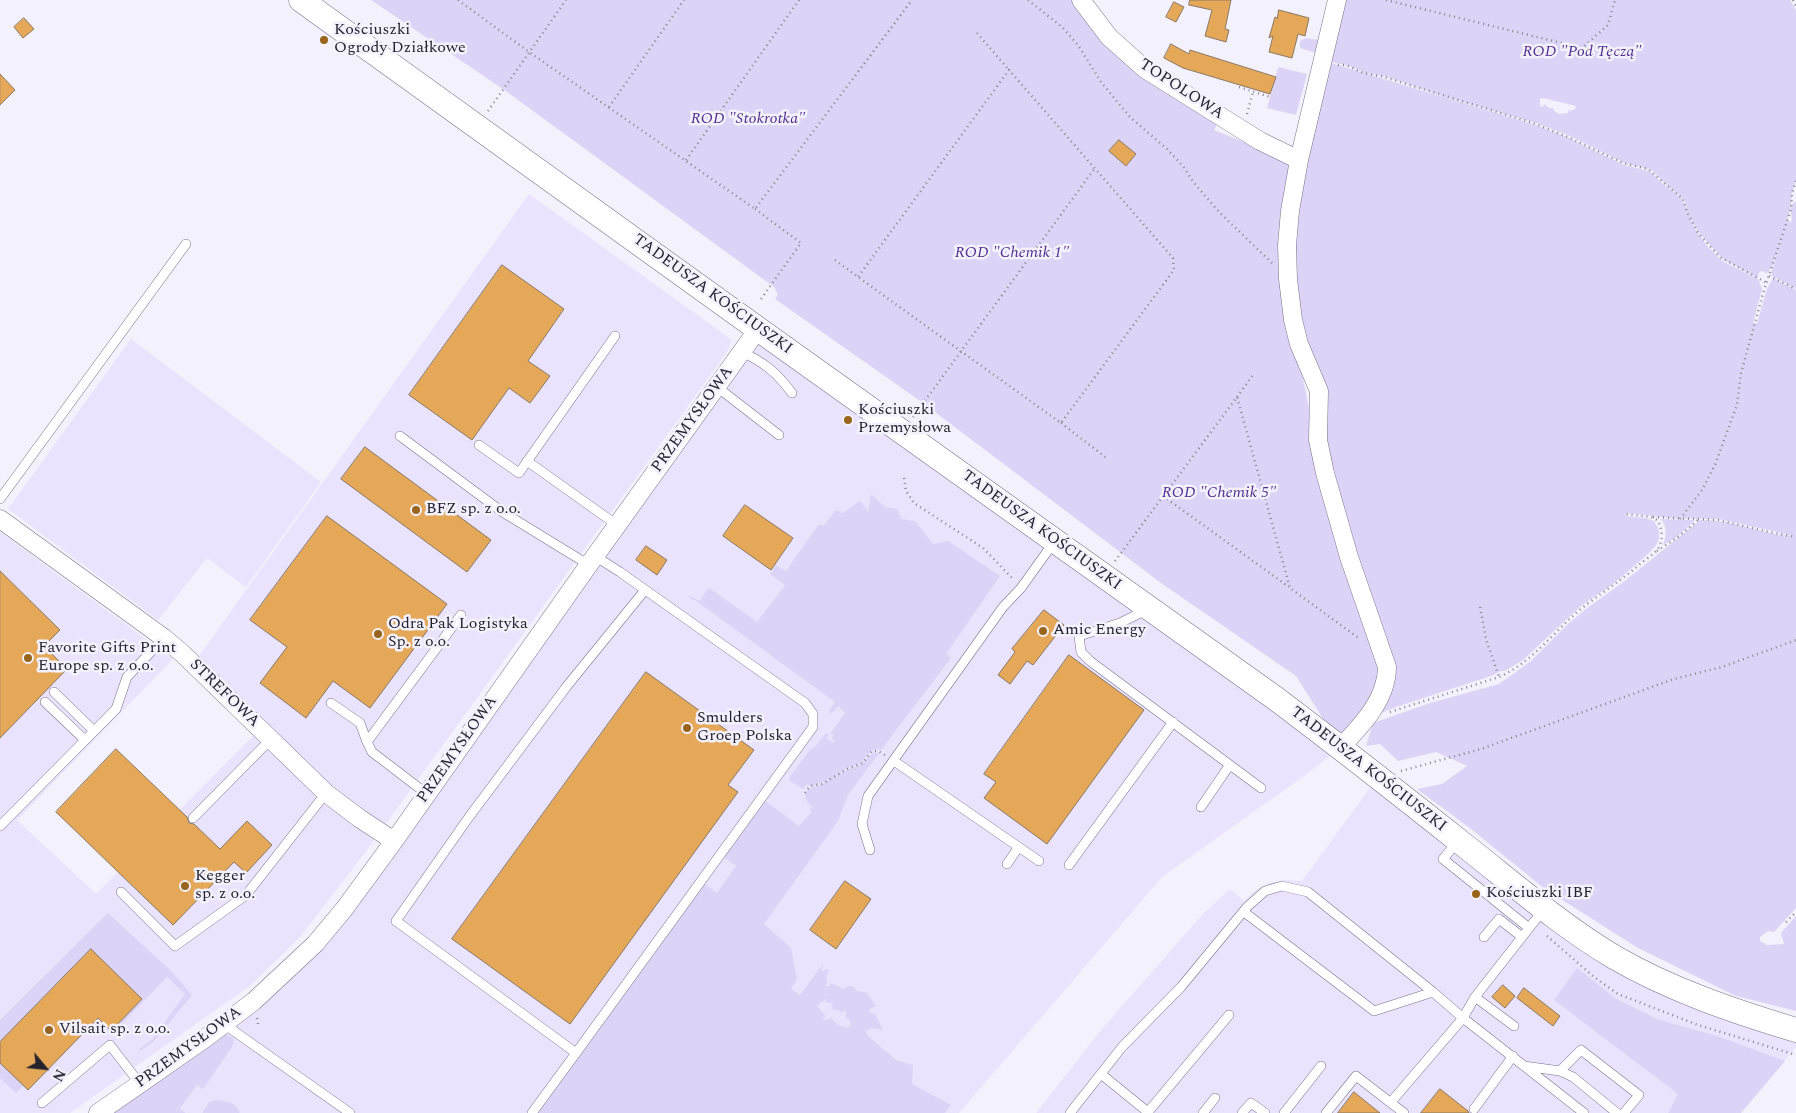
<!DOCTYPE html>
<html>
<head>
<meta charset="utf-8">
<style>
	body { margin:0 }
	#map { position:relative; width:1796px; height:1113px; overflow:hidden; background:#f3f1fc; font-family:Spectral,serif }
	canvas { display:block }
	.north { position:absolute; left:20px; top:1043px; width:50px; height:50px; -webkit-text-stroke:4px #f3f1fc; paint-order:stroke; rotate:118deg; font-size:14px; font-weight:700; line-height:20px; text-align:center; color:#24222c }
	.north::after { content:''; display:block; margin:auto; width:18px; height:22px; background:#24222c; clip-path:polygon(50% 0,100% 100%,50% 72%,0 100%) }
</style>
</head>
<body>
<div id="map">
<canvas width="1796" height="1113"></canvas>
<div class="north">N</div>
</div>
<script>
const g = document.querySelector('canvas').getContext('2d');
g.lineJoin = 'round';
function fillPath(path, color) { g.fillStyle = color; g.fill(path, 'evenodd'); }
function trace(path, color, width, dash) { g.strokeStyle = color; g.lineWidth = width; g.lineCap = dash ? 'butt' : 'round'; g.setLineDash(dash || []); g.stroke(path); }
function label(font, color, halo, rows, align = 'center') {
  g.font = font + ' Spectral,serif'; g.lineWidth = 5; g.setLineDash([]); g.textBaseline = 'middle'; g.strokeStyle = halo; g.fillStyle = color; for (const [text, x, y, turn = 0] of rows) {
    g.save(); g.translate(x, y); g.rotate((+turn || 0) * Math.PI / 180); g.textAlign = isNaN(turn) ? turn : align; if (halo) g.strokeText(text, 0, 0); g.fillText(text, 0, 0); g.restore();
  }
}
const built = new Path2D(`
	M529,194l203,146 -5,12 -363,502 -64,83 -49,48 -181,128h-70v-581l173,127 -156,161 79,74 171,-172 -68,-66z
	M758,329l583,418 -30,24 -149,106 -203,236h-719l-5,-8 -12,-4 -14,1 -7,11h-16l-6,-3 17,-25 6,3 18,-54 68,-64z
	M131,339l190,143 -75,105 -39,-29 -49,62 -150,-111z
	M1378,777l215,166 203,87v17l-55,66h-705l65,-83 102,-116 27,-25 14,12 10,-10 15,-8 16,-3 17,1z`);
const green = new Path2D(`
	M371,0h710l28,37 114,76 -9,17 83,33 -7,48 6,133 20,100 67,233 -42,70 -45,-71 -135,-93 -238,-180 -148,-104 3,-4 -4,-8 -271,-198z
	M1342,0h448l6,10v170l-4,13 -1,14 -14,46 -5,14 -5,6 -7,-2 -3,7 -33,-18 -17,-18 -10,-12 -9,-17 -4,-14 -19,-15 -13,-14 -28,-7 -54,-27 -34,-13 -91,-26 -58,-20 -22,-4 -16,-7 -18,-4zM1543,98l33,8 -1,3 -5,2 -1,-3 -1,5 -9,1 -5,-3 -1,-3h-4l-5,-4 -1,3 -3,-1v-7z
	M1306,38l13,2 -3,13 -16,-5v-7z
	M1331,63l202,61 34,13 55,27 29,8 11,11 20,15 13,31 13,18 16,15 34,17 4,10 -9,34h4l10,-34 6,-11 23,12v618l-22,24 -6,-1 -8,6v4l7,4 17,-1 -3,-11 15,-17v95l-60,-15 -98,-48 -93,-59 -74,-60 -54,-40 25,-5 25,-18 -31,-14 -38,9 -18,-17 -14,2 7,-23 57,-20 69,-19 32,-23 37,-37 18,-15 40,-29 74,-60c32,-1 63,15 94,16l-75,-17 -47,-1 -47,-5 1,3 19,2 9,3 5,9v9l-2,5 -10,11 -34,29 -32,22 -58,54 -18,11h-4l-10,5 -95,31 -25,10 17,-28 -44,-159 -38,-180 -16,-118z
	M1278,67l29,7 -11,41 -29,-7z
	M1796,201v88l-24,-13 -1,-2 16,-54 3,2 2,-2c-1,-7 -3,-15 4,-19z
	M871,494l14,13 12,2 4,10 14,2 18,23 15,-3 52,35 -54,78 5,4 -70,92 -4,-1 -6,2 -10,12 -11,4 -20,10 30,-12 13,-12h6l-31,42 -10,26 -74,103 27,24 6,31 -6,10 9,6 23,-31 -2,8 6,-3 2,1 -3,8 2,3 -3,5h4l2,-3 13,6 3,-3h6l4,5 10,2 9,13 -7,3 1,4 5,1 8,16c-6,-1 -11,-3 -17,1l1,4 29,25 16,5 1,3 -1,16 39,21 -6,8h-408l166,-230 14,10 19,-27 -13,-10 41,-56 35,26 13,-14 -3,-2 3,-3c-19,-21 8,-18 17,-28l-11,5 -8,2 -3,-2 -4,5 -13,-8 -1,-3 21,-28 6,-4 10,-13 3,2 -3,3 8,5v-3l-3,-2 3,-3 -4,-1 15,-21 -7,-7 -6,7h-2l-1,-2 6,-9 -140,-102h-3l-4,-5 11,6 10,-13 48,34 28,-37 -15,-11 6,-9 10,6 33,-47 4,2 13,-16 7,3 17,-12 8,11zM826,998v4l7,1 -1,6 4,1 2,-1 2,3 6,-1v7l4,2v6l-4,2 -8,-3 -7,-7 -5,2 -4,-2 4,-1 -9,-11 4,-4h2z
	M1661,519l34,1 -18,17 -14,8c4,-10 4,-18 -2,-26z
	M108,913l63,58 21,24 -38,46 -14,10 -1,-2 13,-9 33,-46 -18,-17 -52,54c-11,5 -18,-5 -26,-11l-73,73 -16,-15v-58z
	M1577,968l38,30 42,21 66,19 62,23 -44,52h-73l10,-19 -124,-94z
	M221,1034h5l7,4 1,3 -2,6 -29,42 -6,-4 -17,24 6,4h-76z
	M216,1100c11,1 20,2 24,13h-38l7,-11z`);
const building = new Path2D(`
	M1190,0h41l-6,29 4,1 -3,12 -21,-6 7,-26 -23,-5z
	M1174,2l10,5 -8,15 -10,-5z
	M1279,10l30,8 -4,18 -7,-2 -6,24 -23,-6 4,-16 -4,2 6,-21 2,1z
	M24,18l10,11 -11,9 -9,-11z
	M1171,44l18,10 1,-4 86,27 -6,17 -87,-26 -19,-10z
	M0,74l15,16 -15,15z
	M1119,140l17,14 -10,12 -17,-15z
	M502,265l62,44 -36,52 22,15 -20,27 -21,-15 -37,52 -63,-45z
	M365,447l126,93 -24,32 -126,-93z
	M745,505l48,33 -22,32 -48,-34z
	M327,516l120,88 -77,104 -37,-27 -27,37 -46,-35 27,-36 -37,-27z
	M646,546l21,14 -10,15 -21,-15z
	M0,571l60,59 -16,16 23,23 -67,69z
	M1044,610l20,15 -31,40 -6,-4 -17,23 -12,-9 17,-23 -3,-3z
	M1069,655l75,55 -97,134 -63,-46 12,-16 -12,-8z
	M646,672l108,78 -26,35 10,7 -168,232 -118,-85z
	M116,749l71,68 2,6 5,1 26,25 27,-28 25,24 -26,28 -12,-11 -61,63 -117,-113z
	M845,881l26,18 -35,50 -26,-19z
	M91,949l51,50 -31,32 -13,-13 -70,72 -28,-27v-21z
	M1503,985l12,11 -10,12 -13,-11z
	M1524,988l36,28 -7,10 -36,-28z
	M1440,1089l28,22 1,2h-48z
	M1354,1092l26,21h-42z`);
const path = new Path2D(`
	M458,0l71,52 226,157 157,-209
	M1028,0l34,27 16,18 23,37 29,35 37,32 16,17 11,17 26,30 52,50
	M1386,0l196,48 26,-23 7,-25
	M1793,0l3,6
	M977,33l32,37
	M1338,65h8l17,8 21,4 149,46 37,15 53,25 25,6 35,30 4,13 11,21 22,24 47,26
	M1239,87l31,10
	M609,107l75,-107
	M488,111l78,-111
	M1247,114l6,-22
	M686,160l113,-160
	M755,209l46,34 -40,56
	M835,260c75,55 151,109 226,163l113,-153 -1,-12 -164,-188 -151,207
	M1769,276l27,13
	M1237,397l16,-22
	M913,417l182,-249
	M1061,423l47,36
	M904,478l2,13 8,12 69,45 30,31
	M1163,496l126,91
	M1653,517l65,3 51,12 27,5
	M1680,519l22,-29 13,-25 22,-60 4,-32 23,-83 27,-81 1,-16 4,-12
	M1657,551l21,-14 20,-17
	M1115,561l122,-164 53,191 70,51
	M1480,607l6,32 13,38
	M1390,712l109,-35c34,-15 55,-46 83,-69 19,-15 40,-28 58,-44 6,-5 13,-9 18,-15 5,-9 5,-21 -1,-29l-6,-3 -25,-3
	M1401,771l80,-22 193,-70 48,-12 74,-27
	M805,793l5,-7 12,-2 25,-15 16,-6 9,-12h6l7,4
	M1786,922l10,-10
	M1547,936l47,41 24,17 80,31 98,30
	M257,1018l1,6`);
const service = new Path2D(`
	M742,352c23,11 34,20 50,41
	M717,387l62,48
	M400,436l101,75 88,54
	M479,445l40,28 96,-137
	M527,461l90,64
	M0,499l186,-255
	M595,556l25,16 185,131 8,11v13l-237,326 -180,-132 73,-104 98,-131 78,-96
	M1148,609l-28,14 -41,13 2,16 9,9 171,127
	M54,692l40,39
	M45,702l40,38
	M331,703l29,20 7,19
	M894,761l145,100
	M427,794l-55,-42 -5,-10 94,-127
	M1201,807l28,-41
	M193,818l78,-79
	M0,826l116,-117 11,-32 37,-39
	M1458,841l-15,18 86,69
	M870,850l-8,-26 6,-28 135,-189 18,-19 33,-46
	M1007,864l11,-16
	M1069,865l104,-143
	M121,892l54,54 71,-51 80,-102
	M1244,912l130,99 59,-19
	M1484,937l15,-18 23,18
	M1475,997l39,29
	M224,1024l126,89
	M1524,1066l36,5 13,6 44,36
	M1560,1071l21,-21 58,45 -15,18
	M1101,1074l48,39
	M1391,1102l72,-84 12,-21 69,-88
	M42,1103l68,-58 30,39
	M1474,1109l39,-53
	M1148,1112l81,-97
	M532,1113l44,-60
	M1070,1113l52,-66 59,-60 66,-80 18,-16 17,-5 26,6 125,100 30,26 121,95
	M1203,1113l12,-15
	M1242,1113l9,-10 14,10
	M1284,1113l37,-47
	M1326,1113l30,-37 48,37`);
const minor = new Path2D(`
	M1081,0l28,37 36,32 115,72 39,19
	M1337,0l-38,160 -9,51 -3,34 1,34 5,41 6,24 20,47 -1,49 7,33 24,84 38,110c0,32 -25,58 -46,80
	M0,519l164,119 19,16 143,139 33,25 35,23
	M98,1113l109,-76 47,-36 61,-57 30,-36 49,-67 201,-285 163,-227`);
const secondary = new Path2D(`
	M301,0l457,329 517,369c65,49 130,100 194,151 47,37 93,77 145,108 57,33 119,54 182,73`);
const markers = [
	[324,40,5,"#98651a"],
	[848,420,5,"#98651a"],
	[416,510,5,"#98651a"],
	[1043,631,5,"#98651a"],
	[378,634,5,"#98651a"],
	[28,658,5,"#98651a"],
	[687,728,5,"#98651a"],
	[185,886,5,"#98651a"],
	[1476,894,5,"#98651a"],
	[49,1030,5,"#98651a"]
];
const poiNames = [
	["Kościuszki",334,31],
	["Ogrody Działkowe",334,49],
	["Kościuszki",858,411],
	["Przemysłowa",858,429],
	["BFZ sp. z o.o.",426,510],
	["Odra Pak Logistyka",388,625],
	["Sp. z o.o.",388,643],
	["Amic Energy",1053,631],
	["Favorite Gifts Print",38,649],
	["Europe sp. z o.o.",38,667],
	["Smulders",697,719],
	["Groep Polska",697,737],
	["Kegger",195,877],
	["sp. z o.o.",195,895],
	["Kościuszki IBF",1486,894],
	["Vilsait sp. z o.o.",59,1030]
];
const parkNames = [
	["ROD \"Pod Tęczą\"",1582,53],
	["ROD \"Stokrotka\"",748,120],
	["ROD \"Chemik 1\"",1012,254],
	["ROD \"Chemik 5\"",1219,494]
];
const streetNames = [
	["TOPOLOWA",1181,90,33],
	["TADEUSZA KOŚCIUSZKI",712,295,36],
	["PRZEMYSŁOWA",693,420,-54],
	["TADEUSZA KOŚCIUSZKI",1041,531,36],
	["STREFOWA",224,694,44],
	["PRZEMYSŁOWA",458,750,-55],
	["TADEUSZA KOŚCIUSZKI",1368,770,38],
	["PRZEMYSŁOWA",189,1048,-36]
];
fillPath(built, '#e9e3fe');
fillPath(green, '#dcd4f6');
fillPath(building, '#e5a859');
trace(building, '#897865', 1);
trace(service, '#78738a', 10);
trace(minor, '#78738a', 19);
trace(secondary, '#78738a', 25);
trace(path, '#888690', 2.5, [1, 4]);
trace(service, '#fff', 9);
trace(minor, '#fff', 18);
trace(secondary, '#fff', 24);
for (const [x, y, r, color] of markers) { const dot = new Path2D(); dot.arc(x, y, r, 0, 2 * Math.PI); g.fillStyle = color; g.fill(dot); trace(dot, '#f3f1fc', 2); }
label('16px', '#24222c', '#f3f1fc', poiNames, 'left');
label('italic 16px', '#522f8f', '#f3f1fc', parkNames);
label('16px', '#24222c', '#f3f1fc', streetNames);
</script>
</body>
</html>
